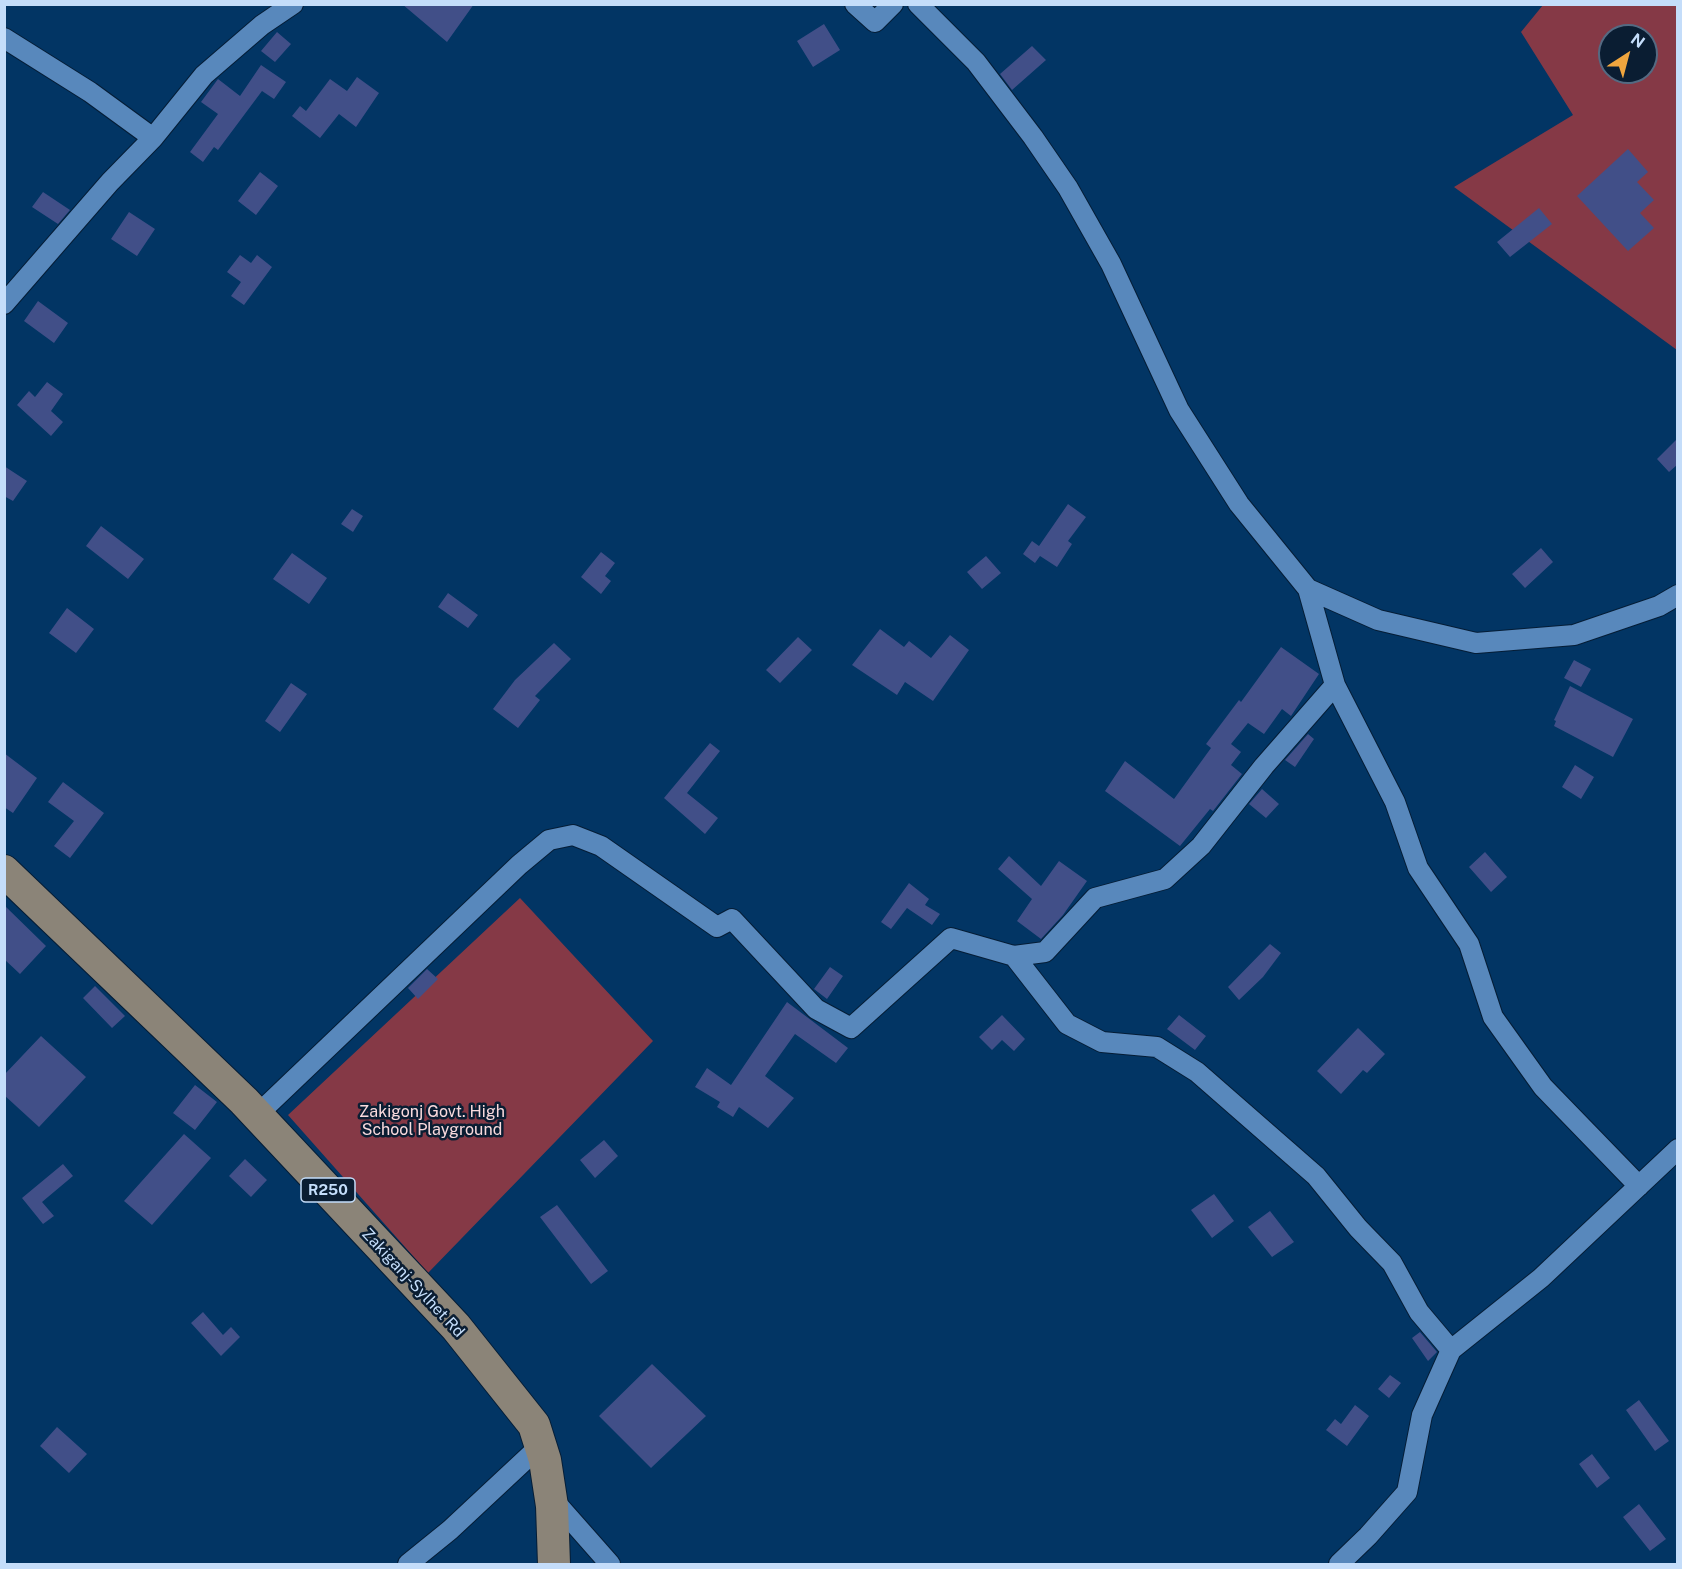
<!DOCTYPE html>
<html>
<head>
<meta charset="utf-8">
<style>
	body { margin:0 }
	#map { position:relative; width:1682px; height:1569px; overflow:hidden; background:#023564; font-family:"Public Sans",sans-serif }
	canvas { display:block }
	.frame { position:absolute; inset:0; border:6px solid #c4ddfa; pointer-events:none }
	.north { position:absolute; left:1598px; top:24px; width:60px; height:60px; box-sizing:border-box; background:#0a1d32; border:2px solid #546a82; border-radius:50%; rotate:36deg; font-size:16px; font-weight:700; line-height:24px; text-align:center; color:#c4ddfa }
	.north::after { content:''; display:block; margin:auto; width:21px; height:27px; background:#f0a63e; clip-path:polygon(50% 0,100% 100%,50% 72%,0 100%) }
</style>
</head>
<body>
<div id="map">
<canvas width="1682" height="1569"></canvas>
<div class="frame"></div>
<div class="north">N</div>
</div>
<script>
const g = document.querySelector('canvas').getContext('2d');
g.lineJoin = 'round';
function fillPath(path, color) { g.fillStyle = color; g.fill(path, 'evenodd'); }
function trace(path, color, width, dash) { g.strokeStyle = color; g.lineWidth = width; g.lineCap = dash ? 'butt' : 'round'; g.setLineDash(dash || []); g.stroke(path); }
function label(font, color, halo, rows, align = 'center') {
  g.font = font + ' "Public Sans",sans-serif'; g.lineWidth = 5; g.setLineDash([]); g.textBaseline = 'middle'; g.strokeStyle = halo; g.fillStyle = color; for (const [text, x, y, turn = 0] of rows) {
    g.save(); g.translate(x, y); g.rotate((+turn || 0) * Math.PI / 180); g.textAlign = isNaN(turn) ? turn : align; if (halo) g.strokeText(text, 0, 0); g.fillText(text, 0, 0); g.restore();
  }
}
const green = new Path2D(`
	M1543,5h134v345l-223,-163 119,-72 -52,-83zM1610,36h36v36h-36z
	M520,898l133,143 -225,232 -140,-158z`);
const building = new Path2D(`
	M402,4h72l-27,38z
	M824,24l16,26 -27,17 -16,-26z
	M277,32l14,12 -16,18 -14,-11z
	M1032,46l14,14 -34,30 -12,-16z
	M261,65l25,17 -12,17 -12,-8 -44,59 -4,-3 -11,15 -13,-10 28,-38 -17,-12 17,-23 22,17z
	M357,77l22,16 -23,34 -17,-13 -19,24 -28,-22 8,-10 6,5 24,-32 17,12z
	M1628,149l20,23 -11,10 17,18 -14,13 14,15 -26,23 -51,-55z
	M260,172l18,14 -22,29 -18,-14z
	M43,192l27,18 -12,14 -26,-17z
	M1539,208l13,16 -42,33 -13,-15z
	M129,212l26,17 -18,27 -26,-17z
	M240,255l11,8 6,-8 15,12 -28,38 -13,-9 10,-14 -14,-10z
	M38,301l30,22 -14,20 -30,-22z
	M47,382l16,12 -12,17 12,11 -12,14 -34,-31 12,-14 6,6z
	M1677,439v26l-8,7 -12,-13z
	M4,466l23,15 -14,20 -9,-5z
	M1068,504l18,13 -18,24 4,3 -15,23 -17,-11 -5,7 -12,-9 9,-13 7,5z
	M352,509l11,7 -10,16 -12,-8z
	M101,526l43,33 -16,20 -42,-33z
	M1541,548l12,14 -28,26 -13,-14z
	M601,552l14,11 -10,13 6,5 -10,13 -20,-17z
	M292,553l35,25 -18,26 -36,-25z
	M986,556l15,17 -19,16 -15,-17z
	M448,593l30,22 -10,13 -30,-21z
	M67,608l27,21 -18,24 -27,-20z
	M880,629l24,18 5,-6 22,17 19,-23 19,15 -36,51 -28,-19 -8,13 -45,-30z
	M798,637l14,13 -32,33 -14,-13z
	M554,643l17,16 -36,37 5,4 -22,28 -25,-19 22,-29z
	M1281,647l38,27 -28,42 -9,-7 -18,25 -16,-11 -17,21 10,8 -10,13 11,9 -29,37 -3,-2 -30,37 -75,-55 20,-30 49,38 37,-51 -5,-4 33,-44 2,2z
	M1574,660l17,9 -10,18 -17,-9z
	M291,683l16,11 -27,38 -15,-11z
	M1570,686l63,33 -20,38 -59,-31 2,-5 -2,-1z
	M1308,734l6,5 -19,28 -10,-7z
	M710,743l10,8 -33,42 31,25 -13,16 -41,-36z
	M4,753l33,25 -24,35 -9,-6z
	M1575,765l19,12 -13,22 -19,-12z
	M63,782l41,31 -34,45 -16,-12 20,-25 -26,-19z
	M1262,789l17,15 -13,14 -17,-14z
	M1485,852l22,25 -16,15 -22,-25z
	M1009,856l32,30 18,-25 28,20 -24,34 -22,24 -24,-18 15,-22 -34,-30z
	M909,883l20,16 -4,6 15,9 -8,11 -25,-17 -16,21 -10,-7z
	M4,905l42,41 -26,28 -16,-15z
	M1270,944l11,9 -18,24 -24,23 -11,-13z
	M830,967l13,9 -16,23 -13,-10z
	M427,969l11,10 -20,20 -10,-11z
	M95,986l30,30 -13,12 -29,-30z
	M787,1002l61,46 -12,15 -41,-29 -30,42 29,22 -26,30 -29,-21 -6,10 -16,-10 3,-5 -25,-15 12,-19 24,17z
	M1002,1015l23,24 -11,12 -12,-11 -10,10 -13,-13z
	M1179,1015l27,21 -11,14 -28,-21z
	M1358,1028l27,26 -18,19 -4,-3 -22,24 -24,-23z
	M41,1036l45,41 -47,50 -35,-32v-20z
	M195,1085l22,17 -22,28 -22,-17z
	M184,1134l27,24 -59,67 -28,-24z
	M604,1140l14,16 -23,22 -15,-18z
	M245,1159l22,21 -16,17 -22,-21z
	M63,1164l10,12 -31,26 12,14 -11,8 -21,-26z
	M1214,1194l20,27 -22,17 -21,-28z
	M557,1205l51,66 -17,13 -51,-67z
	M1270,1211l24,31 -22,15 -24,-30z
	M203,1312l20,23 8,-8 9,10 -19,19 -30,-33z
	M1420,1332l17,20 -9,9 -16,-23z
	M652,1364l54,52 -55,52 -52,-52z
	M1390,1375l11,8 -12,15 -11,-9z
	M1639,1400l30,41 -14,10 -29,-41z
	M1355,1405l14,11 -22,30 -21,-16 9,-11 6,5z
	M57,1427l30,27 -18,19 -29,-27z
	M1592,1454l18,24 -13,10 -18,-24z
	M1639,1504l27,35 -16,12 -27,-34z`);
const minor = new Path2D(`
	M855,4l20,18 18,-18
	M918,4l58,58 57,75 35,51 43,76 68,146 60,94 69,85 70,31 98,23 98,-8 85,-29 19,-11
	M4,38l86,54 63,46
	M4,304l106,-122 43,-44 51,-63 58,-50 31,-21
	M1308,589l27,96 60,117 23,66 51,76 24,73 50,70 96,99
	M1014,956l53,68 35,18 55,5 40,25 119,104 42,52 34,35 27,49 32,38
	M257,1115l262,-250 30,-25 24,-5 28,11 116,81 15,-8 84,90 35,19 100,-90 63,18 31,-4 50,-54 70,-19 36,-33 63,-80 71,-81
	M550,1496l60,68
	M408,1564l42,-34 90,-84
	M1339,1564l29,-28 39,-44 15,-77 29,-65 90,-72 137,-129`);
const primary = new Path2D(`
	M4,871l240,230 212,226 78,98 11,35 7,46 2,58`);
const shields = [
	[328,1190,54]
];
const shieldNames = [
	["R250",328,1190]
];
const parkNames = [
	["Zakigonj Govt. High",432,1112],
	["School Playground",432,1130]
];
const streetNames = [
	["Zakiganj-Sylhet Rd",413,1283,47]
];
fillPath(green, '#853946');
fillPath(building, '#414f88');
trace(minor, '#051d36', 22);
trace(primary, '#051d36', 34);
trace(minor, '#5888bc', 20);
trace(primary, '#8b8478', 32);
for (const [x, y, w] of shields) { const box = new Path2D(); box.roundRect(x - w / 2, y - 12, w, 24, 4.5); g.fillStyle = '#0a1d32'; g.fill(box); trace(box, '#c4ddfa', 1.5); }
label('bold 15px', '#c4ddfa', null, shieldNames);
label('16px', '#fadadd', '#0a1d32', parkNames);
label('16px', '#c4ddfa', '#0a1d32', streetNames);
</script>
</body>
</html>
